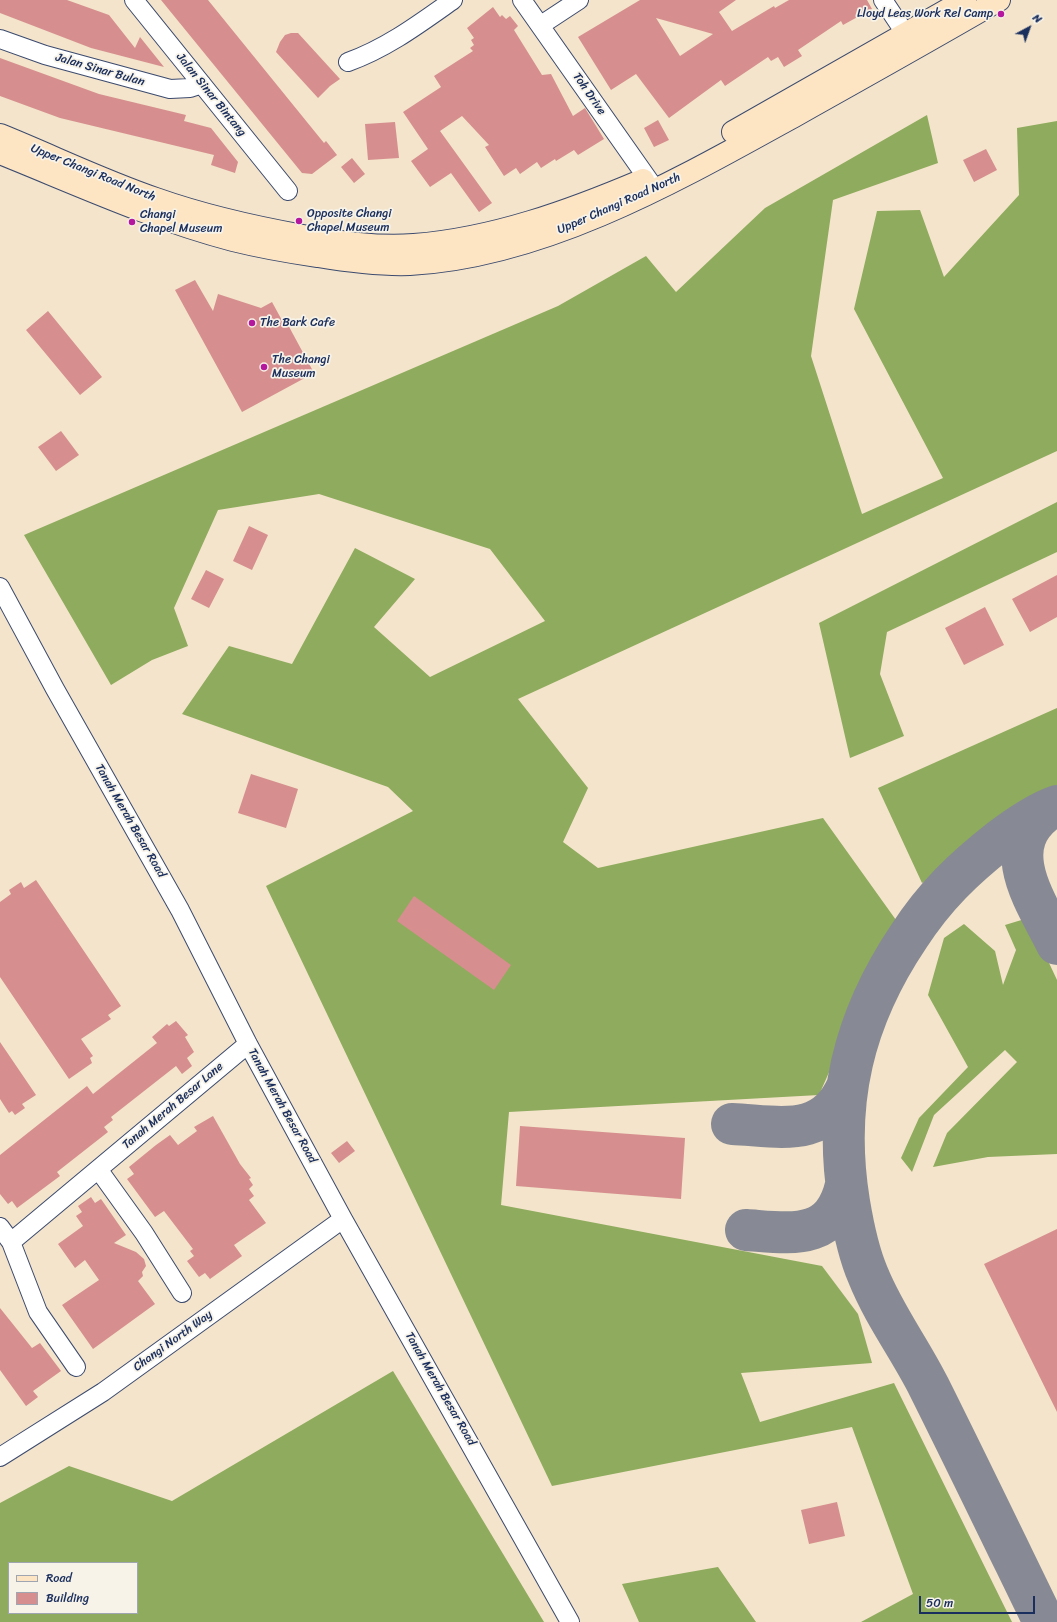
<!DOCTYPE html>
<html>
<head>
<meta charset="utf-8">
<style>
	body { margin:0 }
	#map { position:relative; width:1057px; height:1622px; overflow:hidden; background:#f3e4cb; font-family:Sriracha,sans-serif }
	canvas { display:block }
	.legend { position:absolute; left:8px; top:1562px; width:130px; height:52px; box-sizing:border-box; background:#f7f3e8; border:1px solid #9fa5b1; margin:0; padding:5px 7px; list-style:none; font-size:12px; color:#1b2f5e }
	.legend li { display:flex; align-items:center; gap:8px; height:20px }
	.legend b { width:20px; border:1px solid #9fa5b1 }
	.north { position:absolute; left:1009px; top:8px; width:40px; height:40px; -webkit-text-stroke:3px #f7f3e8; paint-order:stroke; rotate:41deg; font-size:11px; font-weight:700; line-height:16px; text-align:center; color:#1b2f5e }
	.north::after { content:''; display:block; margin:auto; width:14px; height:18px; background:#1b2f5e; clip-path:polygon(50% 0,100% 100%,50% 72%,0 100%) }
	.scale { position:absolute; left:919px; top:1596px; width:116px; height:18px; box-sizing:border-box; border:2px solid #1b2f5e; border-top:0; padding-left:5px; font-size:12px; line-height:14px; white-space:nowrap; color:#1b2f5e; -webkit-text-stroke:3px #f7f3e8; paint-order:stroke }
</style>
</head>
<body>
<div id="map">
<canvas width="1057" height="1622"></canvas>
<ul class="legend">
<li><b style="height:5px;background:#fde5c4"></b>Road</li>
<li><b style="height:11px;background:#d68f8e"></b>Building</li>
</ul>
<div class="north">N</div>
<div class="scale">50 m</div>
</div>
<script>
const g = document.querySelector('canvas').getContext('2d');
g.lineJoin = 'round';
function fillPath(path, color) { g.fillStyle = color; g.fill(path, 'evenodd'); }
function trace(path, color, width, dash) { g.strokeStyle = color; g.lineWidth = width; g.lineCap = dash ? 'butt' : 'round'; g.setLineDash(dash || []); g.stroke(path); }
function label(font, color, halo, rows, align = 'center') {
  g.font = font + ' Sriracha,sans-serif'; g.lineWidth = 3.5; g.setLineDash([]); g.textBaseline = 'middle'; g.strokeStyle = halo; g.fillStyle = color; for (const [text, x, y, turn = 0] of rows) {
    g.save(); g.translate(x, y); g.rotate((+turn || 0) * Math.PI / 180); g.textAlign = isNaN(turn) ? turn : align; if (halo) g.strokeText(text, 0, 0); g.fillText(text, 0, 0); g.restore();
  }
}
const forest = new Path2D(`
	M927,115l11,48 -105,37 -22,156 51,158 81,-36 -89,-169 23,-98 43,-1 24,67 75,-82 -2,-67 40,-7v330l-539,248 70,89 -25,54 35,26 225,-50 73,102 -77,175 -310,17 -8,93 321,61 36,48 14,49 -131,10 19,49 134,-39 118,239h-151l52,-28 -61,-167 -300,59 -286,-600 147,-75 -25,-24 -206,-73 47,-68 63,18 63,-116 60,31 -41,48 56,50 115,-56 -55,-72 -171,-55 -101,16 -44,98 14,38 -36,14 -41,25 -87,-150 534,-229 88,-50 30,36 89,-84z
	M1057,502v50l-170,80 -7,42 24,62 -54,22 -31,-135z
	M1057,708v98l-135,77 -44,-95z
	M1028,918l29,62v174l-69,3 -55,10 14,-34 70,-71 -12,-12 -71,65 -22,57 -11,-14 18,-40 49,-51 -40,-72 16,-57 20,-14 31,27 8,34 13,-35 -11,-25z
	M393,1371l151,251h-544v-119l69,-37 103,35zM9,1563h128v50h-128z
	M718,1567l38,55h-117l-17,-38z`);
const taxiway = new Path2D(`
	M1045,812c-48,37 -8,91 12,132
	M732,1124c47,2 92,15 115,-37
	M746,1230c44,3 87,12 100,-45
	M1044,1622c-38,-78 -76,-157 -115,-235 -19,-38 -45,-72 -61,-112 -10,-23 -15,-49 -19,-73 -16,-99 4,-183 60,-266 26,-40 54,-67 91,-96 17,-13 37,-27 57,-34`);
const building = new Path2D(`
	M0,0h67l42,15 26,33 5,-11 24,30 -73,-19 -91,-35z
	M161,0h47l116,143 2,-2 11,14 -25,19 -10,-1z
	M640,0h96l-17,12 13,19 42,-25 1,2 14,-8h78l5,9 -29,16 -2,-4 -43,29 4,6 -18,11 -6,-10 -7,4 -3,-4 -43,29 -4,-6 -52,38 -33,-44 -25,16 -33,-53zM656,18l57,16 -33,22z
	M493,7l7,10 2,-2 4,4 4,-3 8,10 -4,4 28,45 9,-1 22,42 12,-8 19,31 -26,16 -4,-5 -18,11 -1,-2 -14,9 -4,-6 -17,12 -4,-6 -12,8 -19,-29 4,-2 -27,-29 -22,15 52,72 -13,9 -28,-39 -21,14 -19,-26 17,-12 -25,-37 38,-25 -7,-11 39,-25 -3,-3 4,-3 -3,-5 3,-2 -7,-10z
	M291,33h7l42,46 -10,7 -12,12 -42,-46 4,-10 5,-7z
	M0,58l99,36 87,21 -2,6 27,7 27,34 -3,11 -24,-8 3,-10 -154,-37 -60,-22z
	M658,120l11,20 -15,7 -10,-19z
	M395,122l4,36 -31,2 -3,-36z
	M986,149l11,21 -23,12 -11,-22z
	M352,158l13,16 -11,9 -13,-16z
	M195,280l18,31 5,-17 43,14 11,-6 12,22 3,-1 27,50 -72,39 -67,-122z
	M48,311l54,66 -22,18 -54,-65z
	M61,431l18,24 -23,16 -18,-24z
	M249,526l19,9 -16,35 -19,-9z
	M206,570l18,9 -15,29 -18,-9z
	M1057,575v42l-27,15 -18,-33z
	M985,607l19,38 -40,20 -19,-37z
	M251,774l47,15 -12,39 -48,-15z
	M36,880l85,126 -13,9 3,4 -30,20 12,17 -3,2 2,5 -23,16 -69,-102v-75l11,-8 -2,-4 12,-8 3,6z
	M414,896l97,69 -17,25 -97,-69z
	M176,1021l12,14 -3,2 9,15 -7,6 5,8 -10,8 -6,-8 -65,51 2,3 -9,7 4,5 -51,40 3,4 -43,32 -5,-7 -4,3 -8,-10v-39l87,-69 6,8 64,-51 -5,-6 15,-13 2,2z
	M0,1042l36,53 -14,9 3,4 -10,7 -3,-4 -3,2 -9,-14z
	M213,1116l27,48 11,14 -2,1 4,6 -4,4 5,7 -5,4 17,23 -32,22 8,11 -32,23 -5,-6 -6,4 -12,-16 7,-5 -4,-5 3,-2 -29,-38 -9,6 -28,-38 7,-5 -5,-7 27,-22 14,-10 8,10 19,-14 -3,-4z
	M520,1126l165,12 -4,61 -165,-13z
	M347,1141l8,10 -16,12 -8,-10z
	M91,1197l4,6 6,-4 25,36 -12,8 22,9 8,7 2,7 -4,6 1,4 -5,5 17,23 -62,45 -31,-44 37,-25 -14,-20 -10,8 -17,-24 25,-18 -7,-10 6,-4 -4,-6z
	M1057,1229v183l-73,-148z
	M0,1308l32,40 8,-5 21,28 -28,20 5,6 -12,9 -26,-36z
	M837,1502l8,34 -36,8 -8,-34z`);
const street = new Path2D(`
	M134,0l154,191
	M522,0l133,189
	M883,0l30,45
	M541,25l38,-25
	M0,39l45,16 125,34 20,-1 12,-4
	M348,62c39,-14 71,-38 105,-62
	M0,587l55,102 125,221 68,134 95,175 227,403
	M98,1169l46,64 38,60
	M0,1227l11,15 27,70 38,55
	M11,1242l237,-198
	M0,1457l103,-65 240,-173`);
const secondary = new Path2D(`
	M733,132l232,-132
	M0,135c52,21 103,46 156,64 48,17 97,28 147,37 36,6 74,12 111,9 79,-6 156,-34 229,-65
	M0,153c77,31 153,66 233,87 28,7 57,12 85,16 30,5 62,9 92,8 135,-7 270,-85 386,-149 68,-38 136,-76 203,-115`);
const markers = [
	[1001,14,4,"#b5179e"],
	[299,221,4,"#b5179e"],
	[132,222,4,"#b5179e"],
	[252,323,4,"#b5179e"],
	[264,367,4,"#b5179e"]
];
const poiNames = [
	["Lloyd Leas Work Rel Camp",993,14,"right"],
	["Opposite Changi",307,214],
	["Chapel Museum",307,228],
	["Changi",140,215],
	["Chapel Museum",140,229],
	["The Bark Cafe",260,323],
	["The Changi",272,360],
	["Museum",272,374]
];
const streetNames = [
	["Jalan Sinar Bulan",100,70,16],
	["Toh Drive",589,94,55],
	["Jalan Sinar Bintang",211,95,51],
	["Upper Changi Road North",93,173,22],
	["Upper Changi Road North",619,204,-24],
	["Tanah Merah Besar Road",130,821,60],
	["Tanah Merah Besar Lane",173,1106,-40],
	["Tanah Merah Besar Road",282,1106,61],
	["Changi North Way",173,1341,-36],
	["Tanah Merah Besar Road",440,1389,60]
];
fillPath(forest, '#8fab5d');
trace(taxiway, '#878a94', 42);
fillPath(building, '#d68f8e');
trace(street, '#3b4a6e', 20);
trace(secondary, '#3b4a6e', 24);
trace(street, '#fff', 18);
trace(secondary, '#fde5c4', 22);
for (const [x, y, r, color] of markers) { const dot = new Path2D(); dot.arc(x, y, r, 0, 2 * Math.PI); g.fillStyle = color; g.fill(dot); trace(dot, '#f7f3e8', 1.5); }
label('12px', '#1b2f5e', '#f7f3e8', poiNames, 'left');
label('12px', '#1b2f5e', '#f7f3e8', streetNames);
</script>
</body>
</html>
